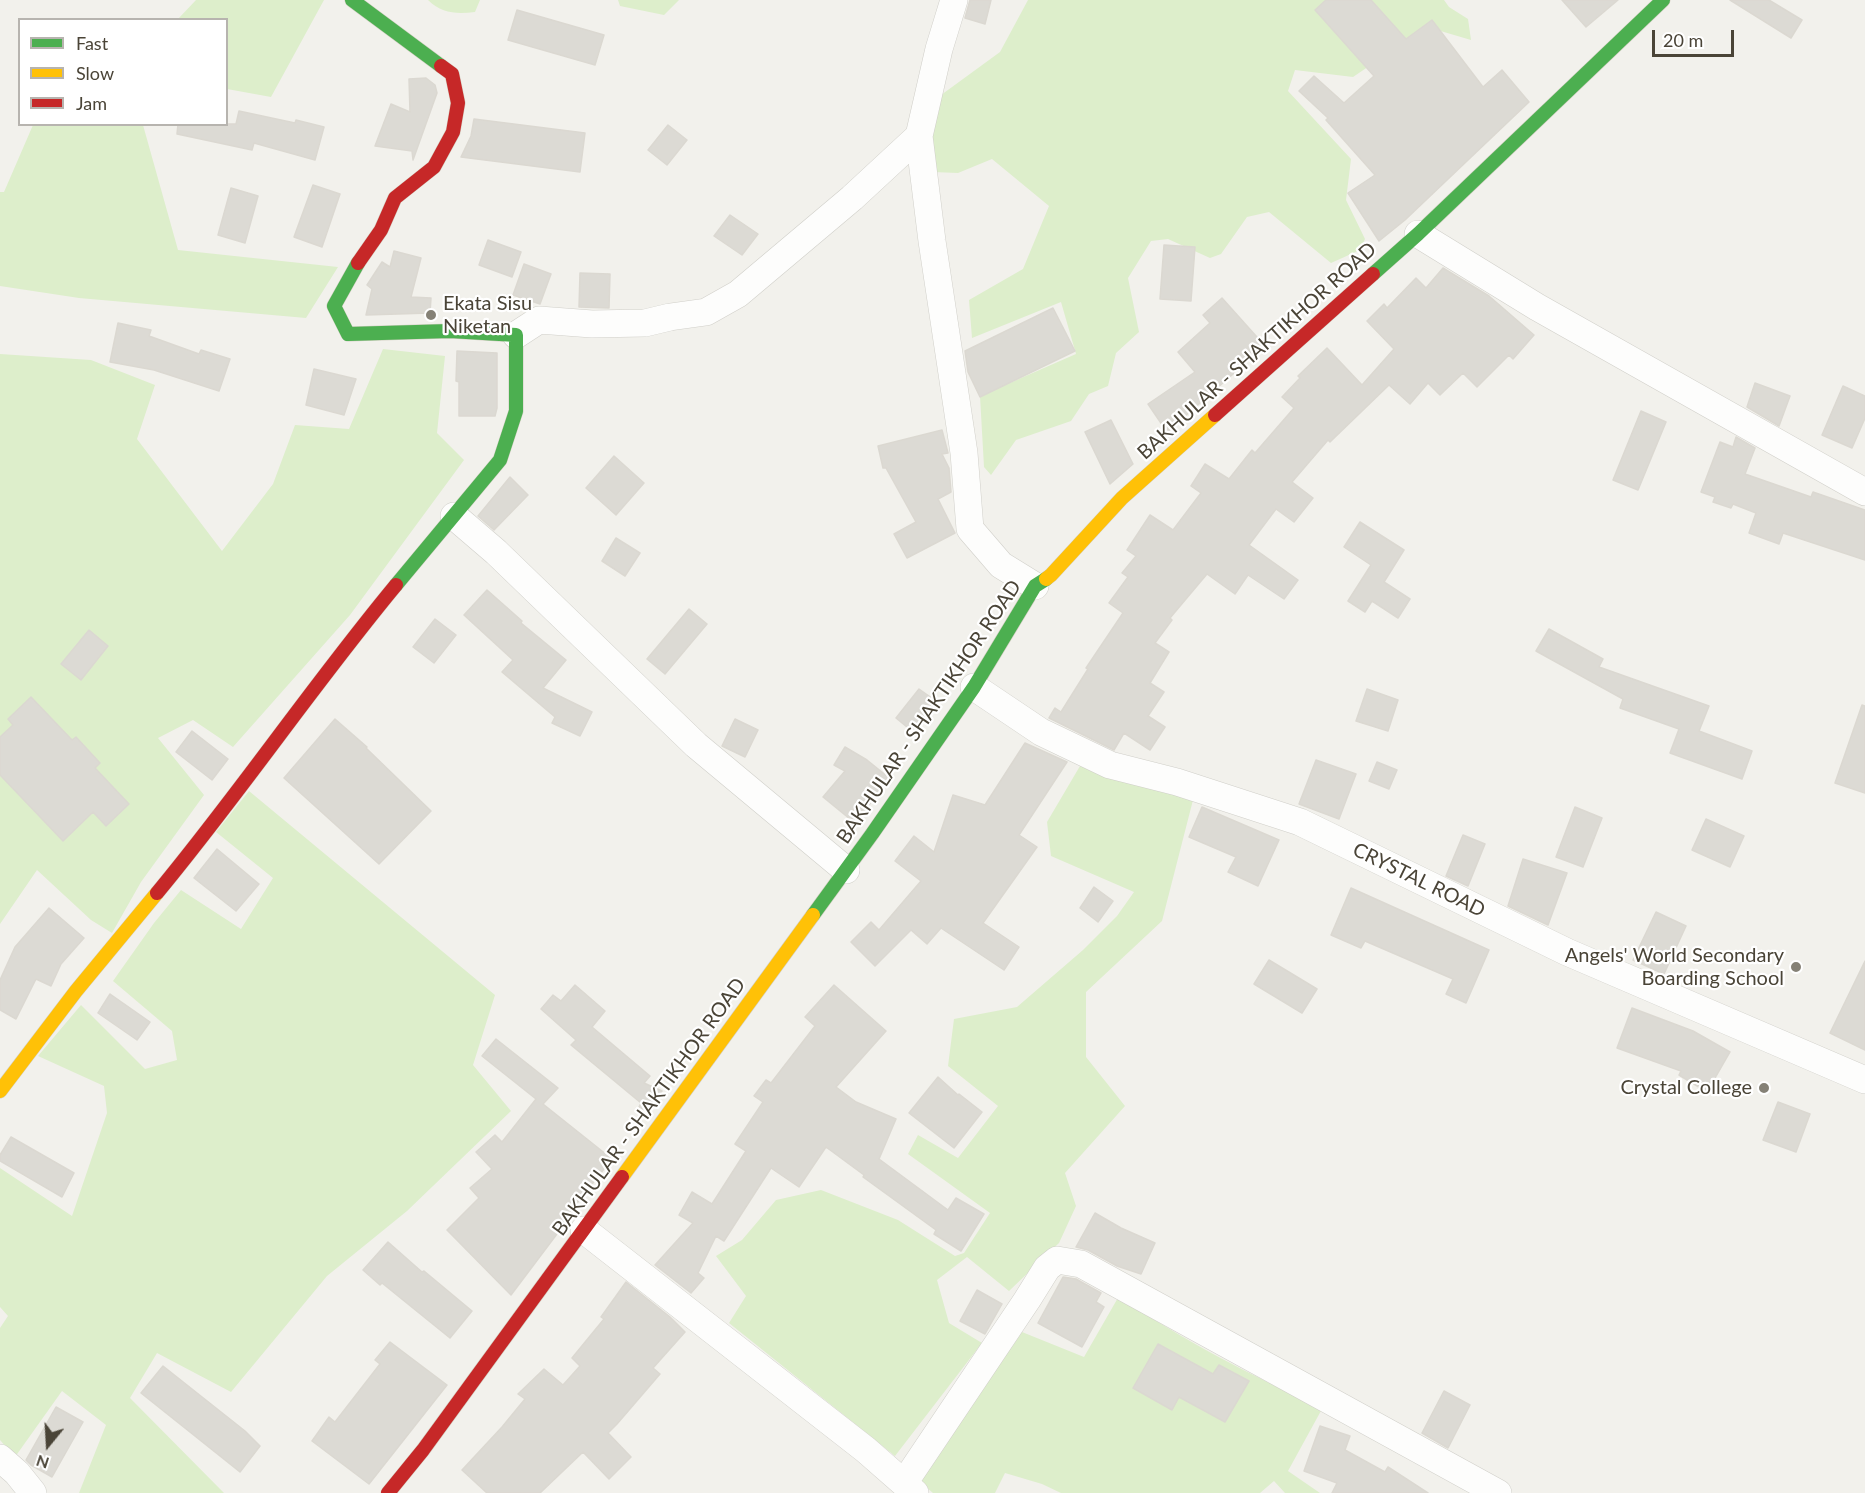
<!DOCTYPE html>
<html>
<head>
<meta charset="utf-8">
<style>
	body { margin:0 }
	#map { position:relative; width:1865px; height:1493px; overflow:hidden; background:#f2f1ec; font-family:Lato,sans-serif }
	canvas { display:block }
	.legend { position:absolute; left:18px; top:18px; width:210px; height:108px; box-sizing:border-box; background:#fff; border:2px solid #b7b4af; margin:0; padding:8px 10px; list-style:none; font-size:18px; color:#4a4437 }
	.legend li { display:flex; align-items:center; gap:12px; height:30px }
	.legend b { width:30px; border:2px solid #b7b4af }
	.north { position:absolute; left:18px; top:1415px; width:60px; height:60px; -webkit-text-stroke:4px #fff; paint-order:stroke; rotate:198deg; font-size:16px; font-weight:700; line-height:24px; text-align:center; color:#4a4437 }
	.north::after { content:''; display:block; margin:auto; width:21px; height:27px; background:#4a4437; clip-path:polygon(50% 0,100% 100%,50% 72%,0 100%) }
	.scale { position:absolute; left:1652px; top:30px; width:82px; height:27px; box-sizing:border-box; border:3px solid #4a4437; border-top:0; padding-left:8px; font-size:18px; line-height:21px; white-space:nowrap; color:#4a4437; -webkit-text-stroke:4px #fff; paint-order:stroke }
</style>
</head>
<body>
<div id="map">
<canvas width="1865" height="1493"></canvas>
<ul class="legend">
<li><b style="height:8px;background:#4caf50"></b>Fast</li>
<li><b style="height:8px;background:#ffc107"></b>Slow</li>
<li><b style="height:8px;background:#c62828"></b>Jam</li>
</ul>
<div class="north">N</div>
<div class="scale">20 m</div>
</div>
<script>
const g = document.querySelector('canvas').getContext('2d');
g.lineJoin = 'round';
function fillPath(path, color) { g.fillStyle = color; g.fill(path, 'evenodd'); }
function trace(path, color, width, dash) { g.strokeStyle = color; g.lineWidth = width; g.lineCap = dash ? 'butt' : 'round'; g.setLineDash(dash || []); g.stroke(path); }
function label(font, color, halo, rows, align = 'center') {
  g.font = font + ' Lato,sans-serif'; g.lineWidth = 4.5; g.setLineDash([]); g.textBaseline = 'middle'; g.strokeStyle = halo; g.fillStyle = color; for (const [text, x, y, turn = 0] of rows) {
    g.save(); g.translate(x, y); g.rotate((+turn || 0) * Math.PI / 180); g.textAlign = isNaN(turn) ? turn : align; if (halo) g.strokeText(text, 0, 0); g.fillText(text, 0, 0); g.restore();
  }
}
const green = new Path2D(`
	M196,0h128l-53,97 -44,-8 -1,-69 -48,-1z
	M428,0h52l-5,12c-18,2 -33,2 -47,-12z
	M618,0h61l-15,15 -44,-9z
	M1028,0h416l5,7 19,12 3,21 -44,-13 -74,50 -58,-7 -7,21 63,68 -5,41 19,39 -5,11 -29,13 -62,-51 -22,5 -26,37 -11,4 -42,-19 -17,2 -23,37 11,54 -23,21 -8,33 -19,8 -18,27 -55,19 -25,35 -7,-8 -4,-71 96,-42 -15,-52 -89,36 -3,-38 54,-31 26,-63 -57,-47 -34,14 -25,-1 -7,-66 74,-54z
	M33,125h110l35,125 160,17 -32,51 -227,-20 -79,-12v-94h4z
	M383,349l62,7 -8,77 27,27 -114,155 -117,132 -40,-27 -35,18 46,57 -63,87 -29,51 -21,-13 -54,-50 -37,54v-570l91,6 64,25 -18,54 85,112 51,-67 22,-59 54,4z
	M1080,766l113,34 -31,121 -76,71v65l39,49 -60,67 11,33 -17,37 -50,48 -42,-34 -30,23 12,43 33,20 -87,113 -166,-133 17,-27 -30,-40 26,-16 34,-40 45,-10 77,30 57,36 9,-3 26,-40 -82,-59 10,-19 40,23 40,-52 -50,-40 6,-47 63,-12 66,-57 34,-34 17,-24 -83,-36 -4,-34z
	M249,791l246,204 -22,70 38,46 -104,100 -80,65 -96,116 -74,-39 -27,45 94,95h-145l27,-68 -44,-34 -47,66 -15,-17v-112l8,-12 -8,-9v-139l72,48 35,-103 -3,-27 -66,-30 43,-51 64,64 32,-9 -5,-29 -59,-50 41,-58 27,-33 60,39 32,-51 -57,-46z
	M1119,1296c63,45 134,79 203,113l-34,62 32,22h-35l-11,-12 -14,12h-199l-19,-9 -37,-11 -10,20h-62l-14,-12 103,-149 62,25z`);
const building = new Path2D(`
	M970,0h21l-6,24 -20,-6z
	M1326,0h45l35,39 26,-19 51,67 19,-17 27,32 -124,118 -26,21 -31,-48 27,-18 -49,-55 2,-2 -29,-27 15,-15 30,27 30,-27 -59,-66z
	M1562,0h56l-32,27z
	M1730,0h39l33,20 -11,18z
	M517,10l87,25 -9,30 -87,-25z
	M426,78l9,7 2,8 -24,67 -1,-9 -37,-5 16,-42 19,8 -1,-33z
	M239,111l56,12 1,-3 28,7 -9,33 -61,-17 -2,7 -75,-16 1,-10h58z
	M474,119l111,14 -5,39 -119,-15 10,-21z
	M668,125l19,15 -20,25 -19,-15z
	M313,185l27,9 -18,53 -28,-10z
	M231,188l27,8 -13,47 -27,-8z
	M730,215l28,19 -16,21 -28,-19z
	M488,240l33,12 -9,25 -33,-12z
	M1164,245l31,2 -4,54 -31,-2z
	M394,251l27,7 -10,39 20,1 -1,15 -64,2 6,-26 -5,-4 15,-23 8,5z
	M524,264l27,10 -11,30 -27,-9z
	M1443,268l46,28 45,39 -21,24 -4,-4 -32,32 -14,-14 -23,22 -12,-12 -18,21 -21,-19 -59,57 -2,-2 -36,42 21,16 -19,24 -18,-13 -27,36 49,35 -14,19 -36,-24 -13,19 -28,-20 -37,44 2,2 -17,23 14,9 -19,31 14,9 -16,24 17,11 -15,23 -26,-17 -10,17 -65,-32 6,-10 6,4 27,-43 -2,-1 37,-55 -14,-10 19,-26 -6,-4 14,-17 -9,-6 23,-35 23,15 28,-37 -10,-7 14,-22 24,15 23,-29 3,3 39,-45 -12,-11 18,-19 -2,-2 29,-28 35,37 32,-36 -27,-28 17,-17 3,4 29,-30 10,10z
	M580,273l30,1 -1,34 -30,-1z
	M1222,298l43,48 -98,86 -19,-28 47,-32 -17,-20 32,-29 -7,-8z
	M1053,308l22,43 -95,46 -12,-25 -3,-21z
	M118,323l33,7 -2,6 50,18 2,-4 29,9 -11,32 -65,-21 -44,-8z
	M457,351l40,2v55l-2,8h-36v-34l-3,-1z
	M314,369l42,10 -12,36 -38,-10z
	M1755,383l35,13 -11,30 -32,-19z
	M1843,386l22,10v22l-13,30 -30,-13z
	M1641,411l25,11 -28,68 -25,-10z
	M1111,420l22,44 -23,20 -25,-52z
	M942,430l6,23 -6,1 7,14 2,24 -13,7 17,34 -48,25 -13,-24 22,-12 -30,-54h-3l-5,-22z
	M1736,437l19,11 -10,26 66,23 2,-5 52,18v50l-82,-27 -4,11 -30,-11 7,-20 -23,-9 -2,4 -18,-6 2,-5 -14,-5 19,-50 13,5z
	M614,456l30,27 -28,32 -30,-27z
	M510,477l18,18 -34,35 -16,-14z
	M1360,522l44,28 -20,32 26,17 -12,19 -26,-17 -7,11 -17,-11 23,-36 -27,-18z
	M616,538l24,15 -15,23 -23,-15z
	M487,590l35,31 -1,2 45,37 -23,28 49,24 -12,24 -28,-13 3,-6 -53,-45 11,-12 -49,-45z
	M689,609l18,15 -42,50 -18,-15z
	M435,619l21,16 -22,28 -21,-16z
	M1549,629l54,30 -4,8 110,39 -10,25 53,20 -10,28 -72,-26 9,-24 -59,-21 3,-9 -87,-48z
	M89,630l19,16 -27,34 -20,-16z
	M919,689l17,12 -23,31 -17,-14z
	M1367,689l31,11 -10,31 -32,-10z
	M31,697l41,43 4,-3 24,26 -5,5 34,36 -23,22 -13,-14 -30,29 -63,-66v-38l13,-12 -5,-6z
	M1862,705l3,1v87l-30,-10z
	M335,719l32,28 -1,1 65,63 -52,53 -95,-86z
	M735,719l23,11 -13,27 -23,-11z
	M192,731l36,28 -16,21 -36,-28z
	M1025,743l42,19 -48,73 18,12 -54,76 36,24 -15,23 -63,-42 -14,16 -16,-14 -36,36 -24,-24 20,-20 8,8 42,-49 -26,-20 19,-25 20,16 19,-57 32,10z
	M845,747l22,13 21,17 -32,47 -33,-27 22,-26 -11,-6z
	M1316,760l40,14 -17,45 -40,-15z
	M1377,762l20,8 -8,19 -20,-8z
	M1202,807l77,33 -21,46 -30,-14 8,-15 -47,-20z
	M1575,807l27,11 -19,49 -27,-10z
	M1706,819l38,17 -14,31 -38,-17z
	M1463,835l22,9 -17,42 -22,-10z
	M217,849l42,35 -23,27 -42,-33z
	M1523,859l44,14 -19,52 -40,-19z
	M1094,887l19,14 -15,21 -18,-14z
	M1351,888l138,62 -23,53 -20,-9 7,-15 -88,-38 -4,7 -30,-13z
	M49,908l35,30 -23,26 -10,22 -15,-7 -20,40 -16,-9v-30l15,-33z
	M1656,912l30,14 -22,48 -31,-14z
	M1269,960l48,29 -15,24 -48,-29z
	M1865,961v89l-35,-17z
	M575,985l30,26 -13,16 58,49 -6,7 18,8 -15,20 -8,-4 2,-4 -70,-58 5,-5 -35,-31 12,-14 8,6z
	M834,985l52,46 -50,56 20,15 40,17 -17,40 69,51 8,-12 28,16 -23,37 -27,-17 2,-4 -73,-53 1,-2 -38,-28 -27,40 -28,-19 -47,73 -8,-5 -18,37 6,5 -13,15 -36,-28 38,-42 -14,-8 13,-23 20,12 34,-53 -11,-7 28,-42 -9,-6 12,-16 5,3 44,-57 -10,-9z
	M110,994l40,28 -13,18 -39,-27z
	M1632,1008l61,23 37,21 -23,40 -28,-17 2,-4 -64,-23z
	M496,1039l62,49 -15,16 69,55 -39,49 2,2 -64,85 -64,-65 32,-32 -9,-10 22,-19 -16,-17 19,-17 7,7 34,-43 -54,-43z
	M938,1077l20,18 1,-1 23,18 -28,36 -45,-35z
	M1778,1102l32,12 -14,38 -33,-12z
	M11,1137l63,36 -12,24 -62,-36v-6z
	M1095,1213l26,15 34,15 -14,31 -24,-8 -29,-16 -12,-3z
	M388,1242l34,30 2,-1 48,40 -22,27 -68,-55 -2,2 -17,-15z
	M1063,1277l13,2 25,14 -5,9 8,5 -22,40 -44,-24z
	M626,1282l44,35 15,15 -32,36 7,6 -43,50 -9,9 23,24 -22,22 -26,-27 -43,41h-53l-25,-23 40,-43 23,-28 -7,-5 26,-25 19,16 17,-19 -8,-8 32,-39 -3,-2z
	M977,1290l25,14 -17,30 -25,-13z
	M390,1342l57,43 -78,99 -57,-43 17,-24 6,5 45,-58 -5,-4z
	M1158,1344l55,30 6,-9 30,16 -24,41 -46,-25 -7,13 -39,-22z
	M163,1366l82,65 15,15 -20,26 -99,-79z
	M1444,1391l26,14 -22,43 -26,-15z
	M56,1407l27,15 -31,55 -21,-12 -5,-5z
	M1320,1426l30,10 -5,14 40,22 3,-5 40,26h-96l5,-10 -33,-12z`);
const street = new Path2D(`
	M954,0l-15,49 -20,87 13,105 32,212 6,76 31,36 34,21
	M1418,234l119,73 328,185
	M516,335l23,-15 53,4 53,-1 25,-6 36,-5 32,-18 114,-96 67,-62
	M454,516l42,36 200,193 150,125
	M974,687l67,45 69,33 67,17 123,40 267,130 298,128
	M584,1230l282,220 49,43
	M0,1458l17,15 16,20
	M904,1483l123,-183 20,-32 10,-8 24,4 417,229`);
const fast = new Path2D(`
	M352,0l89,66
	M358,263l-24,43 14,28 102,-3 66,4v76l-16,49 -104,125
	M1373,274l45,-40 245,-234
	M813,915l59,-81 102,-147 61,-101 11,-7`);
const slow = new Path2D(`
	M1046,579l5,-4 71,-77 93,-83
	M0,1091l76,-100 81,-98
	M622,1177l191,-262`);
const jam = new Path2D(`
	M358,263l23,-33 14,-32 39,-31 19,-35 5,-29 -6,-29 -11,-8
	M1215,415l158,-141
	M157,893c83,-100 156,-208 239,-308
	M388,1493l35,-43 199,-273`);
const markers = [
	[431,315,6,"#858176"],
	[1796,967,6,"#858176"],
	[1764,1088,6,"#858176"]
];
const poiNames = [
	["Ekata Sisu",443,304,"left"],
	["Niketan",443,327,"left"],
	["Angels' World Secondary",1784,956],
	["Boarding School",1784,979],
	["Crystal College",1752,1088]
];
const streetNames = [
	["BAKHULAR - SHAKTIKHOR ROAD",1257,351,-42],
	["BAKHULAR - SHAKTIKHOR ROAD",929,712,-56],
	["CRYSTAL ROAD",1419,880,26],
	["BAKHULAR - SHAKTIKHOR ROAD",649,1107,-54]
];
fillPath(green, '#ddeecb');
fillPath(building, '#dcdad4');
trace(building, '#dbd8d1', 1.5);
trace(street, '#d0cfc9', 28);
trace(fast, '#d2cfc2', 15);
trace(slow, '#d2cfc2', 15);
trace(jam, '#d2cfc2', 15);
trace(street, '#fdfdfc', 27);
trace(fast, '#4caf50', 14);
trace(slow, '#ffc107', 14);
trace(jam, '#c62828', 14);
for (const [x, y, r, color] of markers) { const dot = new Path2D(); dot.arc(x, y, r, 0, 2 * Math.PI); g.fillStyle = color; g.fill(dot); trace(dot, '#fff', 2); }
label('20px', '#4a4437', '#fff', poiNames, 'right');
label('20px', '#4a4437', '#fff', streetNames);
</script>
</body>
</html>
